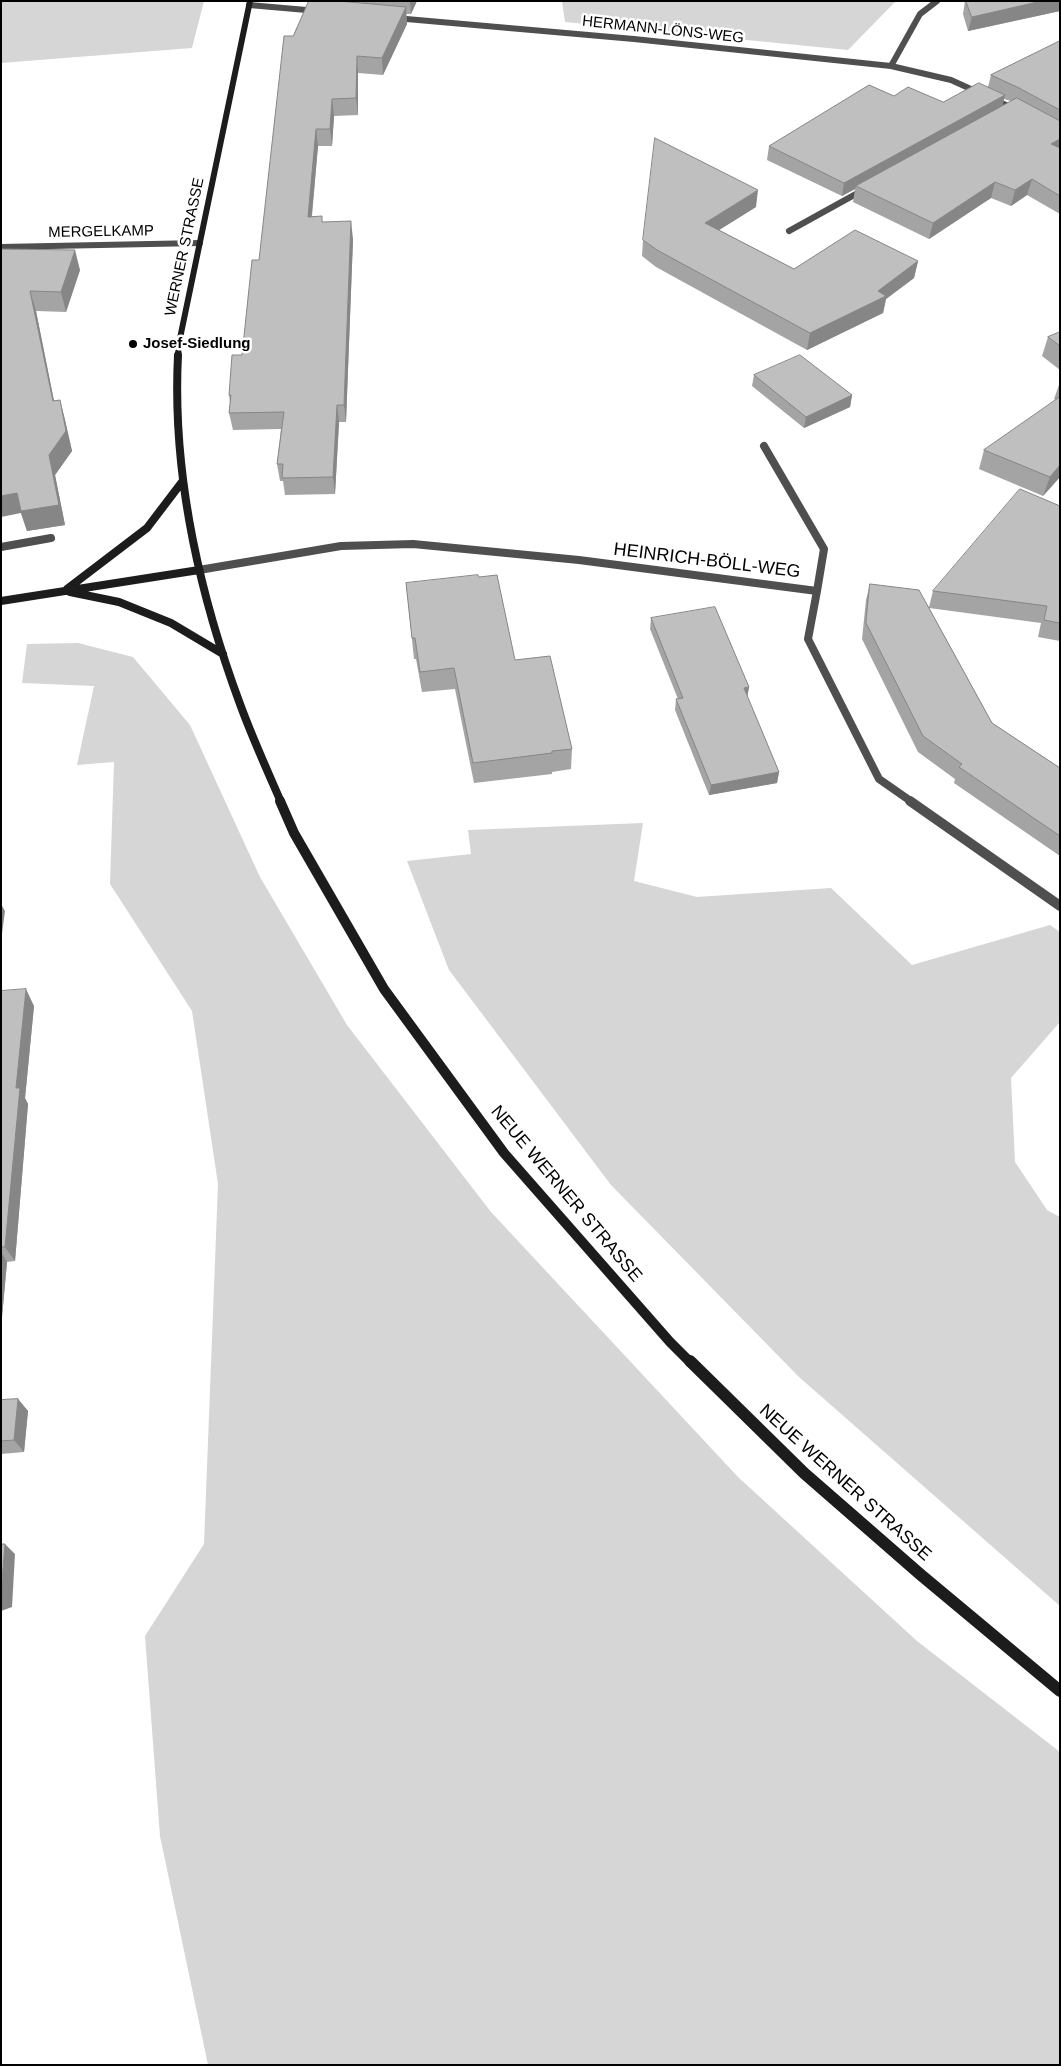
<!DOCTYPE html>
<html>
<head>
<meta charset="utf-8">
<style>
	body { margin:0 }
	#map { position:relative; width:1061px; height:2066px; overflow:hidden; background:#fff; font-family:Arial,sans-serif }
	canvas { display:block }
	.frame { position:absolute; inset:0; border:2px solid #000; pointer-events:none }
</style>
</head>
<body>
<div id="map">
<canvas width="1061" height="2066"></canvas>
<div class="frame"></div>
</div>
<script>
const g = document.querySelector('canvas').getContext('2d');
g.lineJoin = 'round';
function fillPath(path, color) { g.fillStyle = color; g.fill(path, 'evenodd'); }
function trace(path, color, width, dash) { g.strokeStyle = color; g.lineWidth = width; g.lineCap = dash ? 'butt' : 'round'; g.setLineDash(dash || []); g.stroke(path); }
function label(font, color, halo, rows, align = 'center') {
  g.font = font + ' Arial,sans-serif'; g.lineWidth = 5; g.setLineDash([]); g.textBaseline = 'middle'; g.strokeStyle = halo; g.fillStyle = color; for (const [text, x, y, turn = 0] of rows) {
    g.save(); g.translate(x, y); g.rotate((+turn || 0) * Math.PI / 180); g.textAlign = isNaN(turn) ? turn : align; if (halo) g.strokeText(text, 0, 0); g.fillText(text, 0, 0); g.restore();
  }
}
const green = new Path2D(`
	M1,1h203l-12,47 -191,15z
	M562,1h334l-48,49 -283,-28z
	M78,643l55,14 57,68 70,152 87,148 144,187 247,265 179,164 143,111v313h-852l-48,-229 -15,-200 59,-92 14,-360 -26,-173 -82,-127 4,-122 -37,3 17,-79 -72,-3 5,-39z
	M643,823l-9,58 63,16 134,-9 81,77 138,-40 10,7v90l-49,56 4,84 32,48 13,7v389l-261,-229 -188,-192 -162,-215 -42,-109 64,-7 -3,-24z`);
const streetFar2 = new Path2D(`
	M249,5l69,6
	M395,18l239,21 257,27 60,14 66,30
	M891,66l29,-52 17,-13
	M789,231l76,-42
	M1,247l199,-4`);
const streetFar1 = new Path2D(`
	M764,446l60,103 -7,42
	M1,547l50,-9
	M199,570l142,-24 72,-2 166,16 238,31 -9,48 71,140 33,23`);
const street = new Path2D(`
	M910,801l150,105`);
const secondaryFar3 = new Path2D(`
	M178,356l1,-13 71,-342`);
const secondaryFar2 = new Path2D(`
	M178,355c-6,119 21,238 62,349 12,33 27,66 41,98
	M67,589l80,-61 35,-46
	M70,592l49,10 52,21 52,31
	M1,601l198,-31`);
const secondaryFar1 = new Path2D(`
	M280,801l14,32 90,156 120,164 166,189 21,21`);
const secondary = new Path2D(`
	M690,1361l114,112 117,102 139,116`);
const wall = new Path2D(`
	M309,1h108l-6,13h-5l1,10 -24,51 -25,-2v42l-24,1 -2,30h-14l-6,70 11,6 30,17 -7,183h-7l-4,72 -50,1 -2,-14h-3l-3,-17 4,-35 -48,1 -4,-17 1,-10 -1,-8 13,-40 17,-95 34,-224z
	M965,1h95v10l-92,20 -5,-17z
	M1060,41v173l-33,-19 -16,11 -20,-8 -62,41 -76,-37 2,-13 -13,7 -75,-36 2,-14 125,-50 49,6 45,-15 3,-12zM1004,99l7,2 -9,5z
	M756,207l-37,23 75,39 124,-8 -4,17 -28,21 -3,14 -76,37 -151,-83 -14,-11 1,-16z
	M1,249l79,21 -14,42 -30,-1 18,90 6,-1 5,20 7,31 -17,24 10,50 -38,6 -6,-18z
	M1060,332v38l-18,-14 6,-19z
	M754,375l98,20 -2,12 -46,21 -52,-42z
	M1060,382v95l-17,19 -64,-27 5,-19 72,-50 -2,-1z
	M1060,506v135l-22,-4 3,-14 -112,-15 63,115 68,45v88l-106,-73 1,-4 -37,-27 -56,-113 4,-39 4,-16 59,23 4,-16z
	M406,583l109,77 57,89 -1,20 -19,3v2l-78,9 -19,-94 -33,3 -6,-33h-2z
	M651,618l98,69 -2,10 32,75 -2,11 -68,12 -34,-85 1,-11h2l-28,-70z
	M1,991l33,15 -9,92 3,6 -13,157 -8,1 -6,66z
	M18,1399l10,12 -4,41 -23,2v-54z`);
const shadedWall = new Path2D(`
	M410,1h7l-6,13z
	M1042,1h18v10l-92,20 4,-14z
	M406,7l1,17 -24,51 -1,-17z
	M357,56l1,17v42l-2,-17z
	M1005,95l-3,13 -146,78 -1,3 -13,7 2,-13z
	M332,99l2,17 -2,30 -2,-17z
	M316,129l2,17 -8,88 -2,-17z
	M1060,139v14l-9,-9z
	M1032,179l-5,16 -16,11 4,-16z
	M995,182l-4,16 -62,41 4,-16z
	M758,190l-2,17 -53,33 2,-17z
	M351,221l2,18 -7,183 -2,-17z
	M75,250l5,20 -14,42 -5,-20z
	M918,261l-4,17 -28,21 -3,14 -76,37 3,-17 68,-42z
	M30,291l6,20 22,110 -5,-20z
	M852,395l-2,12 -46,21 2,-11z
	M60,400l5,20 7,31 -17,24 10,50 -38,6 -6,-18 -20,4v-21l48,-41z
	M337,405l2,17 -4,72 -2,-17z
	M1060,465v12l-17,19 7,-19z
	M749,687l-2,11 -3,-10z
	M779,772l-2,11 -68,12 2,-10z
	M1,904l4,7 -4,30z
	M26,989l8,17 -9,92 3,6 -13,157 -10,-14 11,-159z
	M1,1252l6,10 -6,66z
	M18,1399l10,12 -4,41 -10,-12z
	M5,1544l10,10 -3,53 -11,4v-18z`);
const building = new Path2D(`
	M309,1h29l68,6 -24,51 -25,-2 -1,42 -24,1 -2,30h-14l-8,88 14,-1v6l29,-1 -7,184h-7l-4,72 -51,1 1,-14h-6l7,-52 -55,1 2,-18h-2l3,-40h10l10,-95h7l25,-224h9z
	M966,1h76l-70,16z
	M1060,41v69l-41,-22 -28,-13z
	M979,83l26,12 -161,88 -75,-37 100,-61 25,11 14,-9 35,15z
	M1017,98l43,23v18l-9,5 9,4v48l-28,-17 -17,11 -20,-8 -62,41 -77,-37z
	M655,138l103,52 -53,33 89,46 61,-39 63,31 -40,30 8,5 -76,37 -153,-83 -14,-10z
	M1,249l74,1 -14,42 -31,-1 23,110 7,-1 6,31 -17,24 10,50 -38,6 -4,-18 -16,3z
	M1060,332v14l-12,-9z
	M800,355l52,40 -46,22 -52,-42z
	M1060,397v68l-10,12 -66,-27z
	M1020,489l40,17v117l-16,-3 3,-14 -114,-15z
	M478,575l1,2 18,-2 18,85 35,-4 22,93 -20,2v2l-79,10 -19,-95 -34,4 -5,-34h-3l-6,-55z
	M870,584l49,6 73,133 68,45v68l-101,-69 3,-3 -39,-28 -57,-113z
	M715,607l34,80 -5,1 35,84 -68,13 -35,-86 7,-1 -32,-80z
	M26,989l-10,99h4l-15,159h-4v-256z
	M18,1399l-4,41 -13,1v-41z
	M1,1544h4l-4,49z`);
const markers = [
	[133,344,5,"#000"]
];
const farStreetnames = [
	["HERMANN-LÖNS-WEG",663,30,6],
	["MERGELKAMP",101,232,-1],
	["WERNER STRASSE",185,247,-78]
];
const farPoinames = [
	["Josef-Siedlung",143,344]
];
const streetNames = [
	["HEINRICH-BÖLL-WEG",707,561,7],
	["NEUE WERNER STRASSE",566,1194,50],
	["NEUE WERNER STRASSE",845,1483,42]
];
fillPath(green, '#d6d6d6');
trace(streetFar2, '#4f4f4f', 6);
trace(streetFar1, '#4f4f4f', 8);
trace(street, '#4f4f4f', 10);
trace(secondaryFar3, '#1c1c1c', 6);
trace(secondaryFar2, '#1c1c1c', 8);
trace(secondaryFar1, '#1c1c1c', 10);
trace(secondary, '#1c1c1c', 12);
fillPath(wall, '#a4a4a4');
fillPath(shadedWall, '#868686');
fillPath(building, '#bfbfbf');
trace(building, '#868686', 1);
for (const [x, y, r, color] of markers) { const dot = new Path2D(); dot.arc(x, y, r, 0, 2 * Math.PI); g.fillStyle = color; g.fill(dot); trace(dot, '#fff', 2); }
label('15px', '#000', '#fff', farStreetnames);
label('bold 15px', '#000', '#fff', farPoinames, 'left');
label('18px', '#000', '#fff', streetNames);
</script>
</body>
</html>
